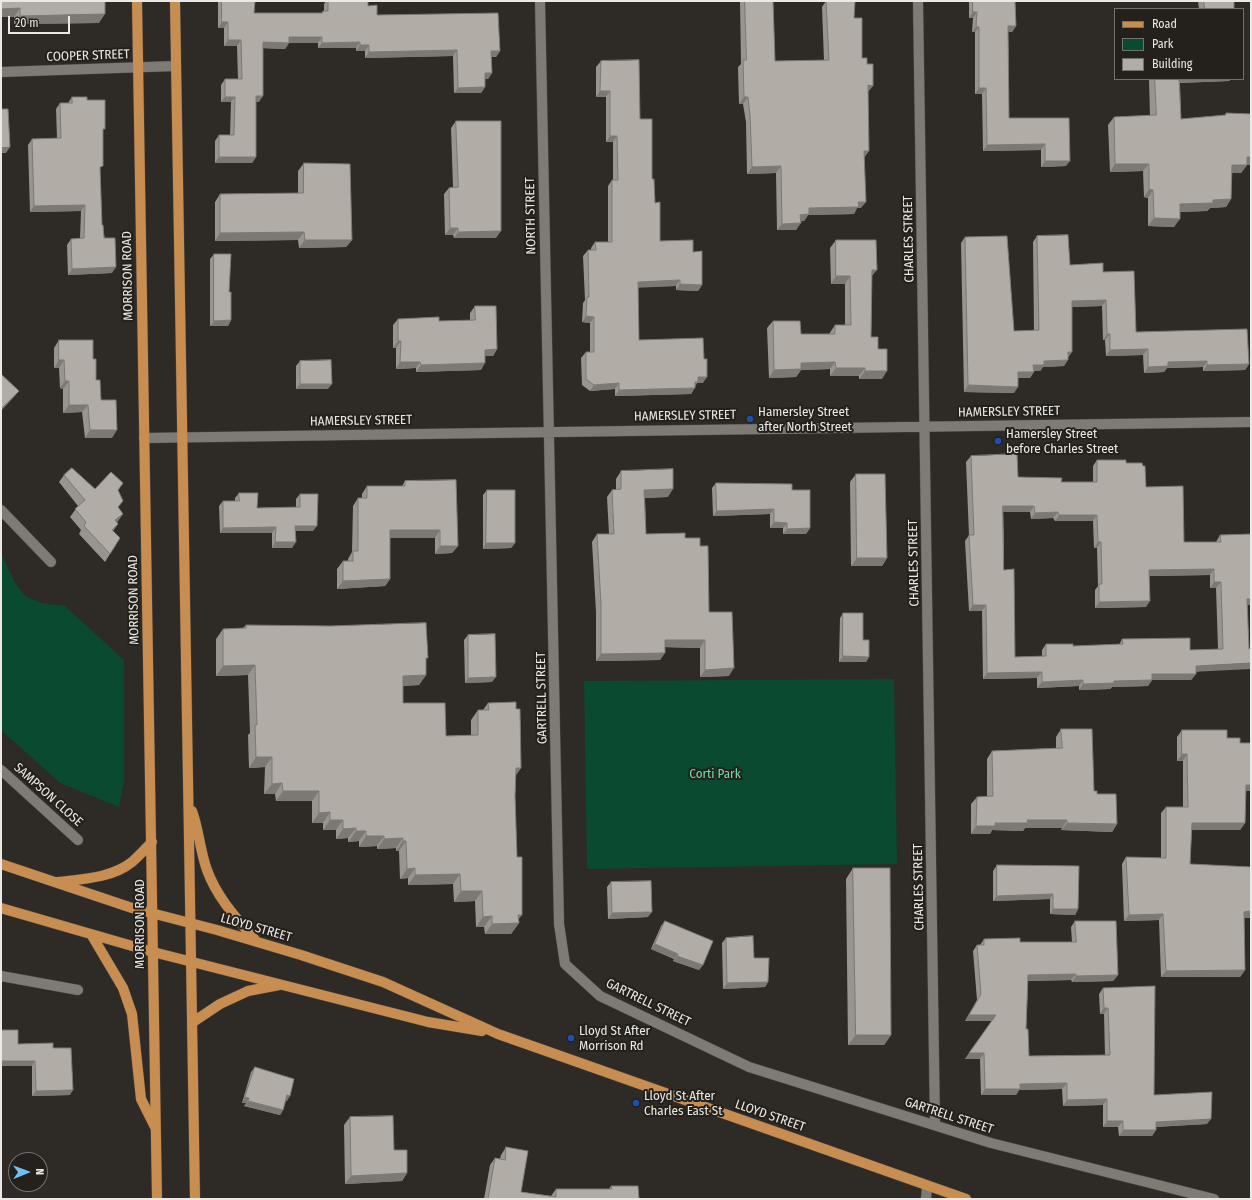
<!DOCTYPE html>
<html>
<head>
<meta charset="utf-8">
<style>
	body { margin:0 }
	#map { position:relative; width:1252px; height:1200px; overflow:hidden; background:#2e2a25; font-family:"Fira Sans Condensed",sans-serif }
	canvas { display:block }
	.frame { position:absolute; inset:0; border:2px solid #ebe9e5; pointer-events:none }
	.legend { position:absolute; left:1114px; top:8px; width:130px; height:72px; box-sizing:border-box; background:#24211c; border:1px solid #74716c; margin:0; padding:5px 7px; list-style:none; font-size:12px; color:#ebe9e5 }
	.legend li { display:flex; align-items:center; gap:8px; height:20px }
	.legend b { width:20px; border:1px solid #74716c }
	.north { position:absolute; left:8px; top:1152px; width:40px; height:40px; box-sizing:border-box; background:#24211c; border:1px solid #74716c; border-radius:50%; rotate:89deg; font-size:11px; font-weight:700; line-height:16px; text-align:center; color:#ebe9e5 }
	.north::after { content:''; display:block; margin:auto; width:14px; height:18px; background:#72c1f5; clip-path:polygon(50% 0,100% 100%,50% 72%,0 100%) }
	.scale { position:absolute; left:8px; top:16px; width:62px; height:18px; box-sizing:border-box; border:2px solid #ebe9e5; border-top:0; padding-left:5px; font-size:12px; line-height:14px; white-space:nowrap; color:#ebe9e5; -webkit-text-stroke:3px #24211c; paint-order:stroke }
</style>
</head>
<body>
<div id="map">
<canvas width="1252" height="1200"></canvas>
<div class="frame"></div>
<ul class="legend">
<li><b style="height:5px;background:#c78d51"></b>Road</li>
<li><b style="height:11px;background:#094a30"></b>Park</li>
<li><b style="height:11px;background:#b1aca6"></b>Building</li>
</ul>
<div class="north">N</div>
<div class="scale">20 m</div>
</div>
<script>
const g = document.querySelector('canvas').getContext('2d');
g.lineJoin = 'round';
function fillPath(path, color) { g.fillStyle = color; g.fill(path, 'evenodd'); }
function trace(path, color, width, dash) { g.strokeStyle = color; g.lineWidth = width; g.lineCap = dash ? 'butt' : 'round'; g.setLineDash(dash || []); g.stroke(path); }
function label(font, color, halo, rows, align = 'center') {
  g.font = font + ' "Fira Sans Condensed",sans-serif'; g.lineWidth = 4; g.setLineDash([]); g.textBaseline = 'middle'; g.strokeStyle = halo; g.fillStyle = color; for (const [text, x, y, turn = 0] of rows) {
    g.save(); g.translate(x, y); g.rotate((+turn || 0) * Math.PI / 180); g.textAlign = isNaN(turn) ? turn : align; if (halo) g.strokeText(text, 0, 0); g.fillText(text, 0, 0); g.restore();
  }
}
const green = new Path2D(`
	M1,553l13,28 11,15 16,7 24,3 59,54v121l-5,26 -59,-24 -59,-53z
	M894,679l3,185 -310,5 -3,-188z`);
const street = new Path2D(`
	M540,1l19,923 6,40 35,32 149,71 242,76 223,56
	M918,1l17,1123
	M1,72l175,-6
	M144,438l1107,-16
	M1,510l50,52
	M1,770l77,70
	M1,976l77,14
	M926,1199l1,-13`);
const primary = new Path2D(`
	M137,1l20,1198
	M175,1l20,1198
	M192,811c7,19 8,40 15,59 10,28 31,50 50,72
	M1,864l131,44 85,22 84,25 82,27 115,52 468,165
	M58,882c25,-3 54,-4 74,-20 7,-6 14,-14 20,-20
	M1,908l152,44 275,70 54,9
	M91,934l32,54 9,26 9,85 14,28
	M193,1022l27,-18 28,-13 31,-6`);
const wall = new Path2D(`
	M1,1l98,22 -85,1v-7h-13z
	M218,1h37l-1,12h67l2,-2h1v-7l2,-3h42v5l9,9 123,36 -4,6h-5l1,16 -4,6h-3v8l-4,6h-27l-1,-37 -88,2v-7h-9v-3h-38v-5h-29l-4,6 -22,-1 -4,54h-3v55l-4,6h-37v-22l4,-6h11l1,-33h-10v-17l4,-6h13l-1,-33h-13v-18h-6z
	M740,1h33l2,60h49l-2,-54 4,-6h29l-1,17 8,40 5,6 1,28 -7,116h-4l-3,6 -46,1 -4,6h-3l-5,9h-19l-1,-57 -29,1 -1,-52 -3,-18h-4l-1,-37 3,-3z
	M969,1h46l1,25 -4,6h-4l1,86h60l-3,48 -25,1v-17l-58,1 -1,-57h-7v-62h-3l1,-14h-4z
	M1198,1h36v8h-35z
	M601,61l39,58 12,60 8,62 33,11 9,33 -4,6 -22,-1v-4l-38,1 1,53 64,43h-6l-6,11 -76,2v-7l-25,2 -8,-6 -1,-27 5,-6h4v-29l-8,-1 1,-19 2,-3 -2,-44 5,-6h3v-2l4,-6h13v-56l4,-6h1v-38h-7v-45h-10v-30z
	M1149,79h82l-2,2 -49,2 1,36 44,-4 1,-2 25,1v51h-4l-6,8h-9l-1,26 -5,8 -16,1 -3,3 -27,1 -6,15 -26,-1v-28l-4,-1 -1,-26 -33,1 -2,-47 6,-8 36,-1z
	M72,97l15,3 16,32 -3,39 2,54 10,48 -44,2 -1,-30 4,-6 9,-1 1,-27 -51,1 -2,-67 4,-6 25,-1 -1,-29 4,-6h8z
	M456,121l40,117h-42l-1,-3h-8l-1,-41 5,-6 4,-1 -2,-59z
	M304,163l48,77 -6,7 -47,1 -1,-8 -83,1v-39l5,-8 78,-1v-22z
	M1037,236l33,29 33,7 33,60 113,32 -4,6 -42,1v-4l-36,1 -3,4 -20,1 -1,-18 -37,1 -1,-16h-2l-1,-34 -30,1 -4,50 -4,9 -21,1 -3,4h-6l-4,7h-12l-4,15 -50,-1 -3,-149 4,-6 49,94h20l-1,-89z
	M836,240l36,37 -1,60 7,12 4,30h-23v-3h-29v-7l-29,1 -5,7 -27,1 -2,-50 6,-7 28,13h28l6,-9h10v-41h-14l-1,-36z
	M214,254l15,38 2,28 -3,6h-18v-67z
	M475,306l22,43 -4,7h-8l-4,14 -65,2v-4l-20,1v-21h-3v-23l5,-6 41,2h31v-8z
	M59,340l34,19 3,21 5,20 11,38h-27l-3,-26 -19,1v-24l-3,-1 -1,-20h-5v-20z
	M300,361l28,28h-32v-23z
	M971,456l47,21 43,5h32v-16l4,-6 29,3 20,24 38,55h32l4,-7 31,70h-4l2,44 -53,23v2l-5,6h-39l-4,6 -36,1 -2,2 -31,1v-4l-42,2v-10l-54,1 -1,-68h-13l-4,-70 4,-6 -3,-73zM1003,512h27l1,7 22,-1 2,3h38l1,27h3l1,38 -3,4v18l51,-1 3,-31 61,-1v13h6l2,61 -28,1 -68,-11 -3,6 -46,1 -27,-2 -4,6v6l-27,1 -11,-87z
	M621,471l47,26 -23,1 1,36 39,4 15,8 9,66 20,64 -29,1v-29l-35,-1 -5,13 -64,1v-49l-4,-70 5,-8h12l-2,-37 5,-7 4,-1v-10z
	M856,474l31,84 -5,8h-31l-1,-84z
	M64,475l31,14 28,-6 -5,7v18l5,6 -6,8 1,2 -5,7 -3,23 -5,8 -26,-28 2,-4 -11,-13 8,-11 -19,-24z
	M405,481l53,65 -6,7 -17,1v-16h-45v41l-5,7 -48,3v-20l6,-8h5v-2l4,-7 1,-46 5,-8h4v-4l5,-8h35z
	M716,483l76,7 18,38 -4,6h-23v-6h-13v-14l-57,2 -1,-28z
	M487,490l28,53 -4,5 -28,1v-54z
	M239,493l18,15 39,-1v-8l4,-5 13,37h-18l-3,17h-20v-15h-52l-1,-27 4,-5h12v-3z
	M843,613l20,27 6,17 -3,5h-27l1,-44z
	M246,625l180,36v14l-7,10 -16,1v17l43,33 25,-1v-15l7,-10h5l5,-7 28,6 5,59 -5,7 -1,21 4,127 -8,11h-26l-1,-7h-8l-1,-26 -21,1 -1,-18 -45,1v-7l-8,1 -1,-28h-3v-3l-19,1v-3l-18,1v-6l-11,1v-4l-12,1v-9h-13v-7h-11v-22h-36l-1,-7h-11l1,-27 -16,1 -1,-33 2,-2 -2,-58 -32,1v-37l7,-10 20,-1z
	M468,635l24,47 -27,1 -1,-43z
	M1061,729l33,62 3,3 20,30 -5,8 -51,-2 1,-2h-37l-2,3 -31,-1 -2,4h-19v-30l6,-7 10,-1v-37l5,-8 64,-3v-11z
	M1182,730l45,8 13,5h11v48h-5l-1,32 -5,7h-49l-1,34 61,3v51h-7l1,52 -5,7h-79l-2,-57 -35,1 -2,-57 4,-7 35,1v-45l5,-6h17v-46h-6v-24z
	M997,865l82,1 -1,43 -3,6 -25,-1v-15l-57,2v-30z
	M853,868l38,167 -7,10h-36l-2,-166z
	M611,882l37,35 -40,2 -1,-32z
	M665,921l38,44 -4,5 -26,-9 1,-2 -23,-10 10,-23z
	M1075,921l43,54 -5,6 -41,1 -1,-2 -43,1 -2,48 3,27 76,-1 -1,-41h-4l-1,-20 4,-6 51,107 53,29 -51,3v3l-4,6h-33l-1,-9h-15v-22l-40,1 -1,-17 -43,1 -3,5h-35l-1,-36h-15l27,-38h-27l12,-21 -4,-49 4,-6h3l4,-6 36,3h52l-1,-15z
	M726,938l28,20 14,24 -3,5 -42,2 -1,-46z
	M18,1044l35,4 17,47 -38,1v-30z
	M255,1067l32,34h-1l-3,9 -3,5 -36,-9 2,-3h-4l9,-31z
	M350,1117l44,33 13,23 -5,8 -57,3 -1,-59z
	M506,1147l15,45 30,4 5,-7h53l2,-3 28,13h-155l6,-34 5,-7 5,1 1,-4z`);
const shadedWall = new Path2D(`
	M20,8l-6,9h-13v-8z
	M973,12h4l-4,6h-4z
	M105,14l-6,9 -85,1 6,-8z
	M222,22h6l-4,6h-6z
	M1008,26h8l-4,6h-8z
	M976,27h3l-4,5h-3z
	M289,37h33l-4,6h-33z
	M228,40h13l-4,6h-13z
	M263,42l26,1 -4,6 -26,-1z
	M360,42l-4,6h-38l4,-5z
	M360,45h9l-4,6h-9z
	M457,50l-4,6 -88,2 4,-6z
	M491,51h9l-4,6h-9z
	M485,73h7l-4,6h-7z
	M1177,79h54l-2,2 -55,2z
	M868,85l5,1 -5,6z
	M485,87l-4,6h-27l4,-5z
	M979,88h7l-4,6h-7z
	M600,91h10l-4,6h-10z
	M256,96h7l-4,6h-7z
	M225,97h10l-4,5h-10z
	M744,97h4l-5,7h-4z
	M610,136h7l-4,6h-7z
	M1045,144l-4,6 -58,1 4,-6z
	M10,147l-4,6h-5v-5z
	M864,151h5l-5,7z
	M219,157h37l-4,6h-37z
	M1247,157h4v8h-9z
	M1045,161h25l-4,5 -25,1z
	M1115,164h34l-6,7 -33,1z
	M1232,165h15l-6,8h-15z
	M781,166l-5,7 -29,1 5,-7z
	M1149,189l4,1 -5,8 -4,-1z
	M1231,199l-5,8 -16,1 -3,3 -33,1 6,-8 33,-4z
	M858,202h8l-5,6h-4l-3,6 -46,1 -4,6 -9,1 5,-7 9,-7z
	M85,205l-4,6 -51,1 4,-6z
	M1154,218l26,1 -6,8 -26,-1z
	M801,223l-5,7h-19l5,-6z
	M450,228h8l-5,7h-8z
	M501,231l-5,7h-42l4,-6z
	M304,232l-6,8 -83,1 5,-8z
	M305,240h47l-6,7 -47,1z
	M116,267l-4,6 -44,2 4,-6z
	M872,270h5l-6,7z
	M836,276h14l-5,8h-14z
	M680,280l-4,6 -43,2 5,-6z
	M680,284l22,1 -4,6 -22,-1z
	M1106,300l-4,6 -35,1 5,-6z
	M586,316l8,1 -4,6 -8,-1z
	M231,320l-3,6h-18l4,-5z
	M1107,334h3l-5,6h-2z
	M398,341h3l-5,7h-3z
	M497,349l-4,7h-13l5,-6z
	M1148,349l-5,6 -37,1 4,-6z
	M1068,352h4l-4,6z
	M59,360h5l-5,8h-5z
	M1068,360l-4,6 -21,1 -3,4h-11l4,-6 11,-4z
	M1207,361l-4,6 -36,1 -3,4 -20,1 4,-6 20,-5z
	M400,362h20l-4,6 -20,1z
	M835,362l-5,7 -29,1 -5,7 -27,1 5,-8 27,-7z
	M485,363l-4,7 -65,2 5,-7z
	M1249,364l-4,6 -42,1 4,-6z
	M836,368h29l-6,8h-29z
	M865,371h22l-5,8h-23z
	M1018,372h16l-4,6h-16z
	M698,377h9l-4,6h-6l-3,5h-3z
	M65,381h4l-6,8 -3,-1z
	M619,383l-4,6 -25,2 4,-6z
	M300,384h32l-4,5h-32z
	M968,385l50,2 -4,6 -50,-1z
	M695,388l-4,6 -76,2 4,-6z
	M19,391l-4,5 -14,15v-2z
	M69,405h19l-6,7 -19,1z
	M90,430h27l-5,8h-27z
	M673,489l-5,8 -29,1 5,-8z
	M1003,506h31l-4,6h-32z
	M774,509l-4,5 -57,2 4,-5z
	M1058,512l-5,6 -22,1 4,-6z
	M123,514l-5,7 -8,6 5,-7z
	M1059,515h38l-4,6h-38z
	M774,522l13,1 -4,5h-13z
	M295,526h22l-4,5h-22z
	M276,527l-4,6h-52l3,-5z
	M810,528l-4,6h-23l4,-5z
	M390,530h50l-5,8h-50z
	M275,542h21l-4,6h-20z
	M1098,542h3l-4,6h-3z
	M486,543h29l-4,5 -28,1z
	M440,546h18l-6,7 -17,1z
	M857,558h30l-5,8h-31z
	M1214,569l-4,6 -66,1 5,-6z
	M390,579l-5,7 -48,3 6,-8z
	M1214,582h7l-5,6h-6z
	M1247,599h4v6h-8z
	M1150,601l-4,6 -51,1 4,-6z
	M973,605h13l-4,6h-13z
	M665,640h40l-5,8 -41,-1z
	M665,653l-5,7 -64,1 5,-7z
	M843,656l26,1 -3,5h-27z
	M1251,663v6l-60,3 5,-6z
	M255,665l-7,10 -32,1 7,-10z
	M734,668l-5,8 -29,1 5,-7z
	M1042,672l-5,6 -54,1 4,-6z
	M1152,674h44l-5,6h-39l-4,6 -36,1 -2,2 -31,1 4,-6 31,-3z
	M426,675l-7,10 -23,1 7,-10z
	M496,677l-4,5 -27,1 3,-5z
	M1083,680l-4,6 -42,2 5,-6z
	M1182,754h5l-4,7h-6z
	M256,757h16l-7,10 -16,1z
	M516,768h5l-8,10z
	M282,783l-7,11h-11l8,-10z
	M1246,785h5v6h-10z
	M283,791h36l-7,10h-36z
	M330,812l-7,11h-11l7,-10z
	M330,820h13l-7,10h-13z
	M1027,820h40l-5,8h-37l-2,3 -31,-1 -2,4h-19l5,-8 19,-3z
	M1067,823l50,1 -5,8 -51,-2z
	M1192,823h53l-5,7h-53z
	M356,828l-8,10 -12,1 7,-10z
	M356,831h10l-7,10 -11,1z
	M366,836h18l-7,10 -18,1z
	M403,838l-7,10 -19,1 7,-10z
	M403,841h3l-7,10h-3z
	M415,868l-7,10 -8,1 7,-10z
	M460,874l-7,10 -45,1 7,-10z
	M461,891h21l-7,10 -21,1z
	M1053,894l-3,5 -57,2 4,-5z
	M1053,909h25l-3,6 -25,-1z
	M1251,911v7h-12l5,-6z
	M652,912l-4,5 -40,2 4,-6z
	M1163,914l-4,6 -35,1 5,-6z
	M518,915h4l-6,8h3l-8,11h-26l7,-10z
	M492,916l-8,11h-8l7,-10z
	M655,944l23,10 -4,5 -23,-10z
	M677,956l26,9 -4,5 -26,-9z
	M1245,970l-5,7h-79l5,-6z
	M1076,974l-5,6 -47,1 4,-6z
	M1118,975l-5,6 -41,1 4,-6z
	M768,982l-3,5 -42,2 4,-6z
	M1104,1008h4l-4,6h-4z
	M969,1015h27l-4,6h-27z
	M856,1035h35l-7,10h-36z
	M969,1053h15l-4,6h-15z
	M1,1061h34l-3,5h-31z
	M1067,1083l-5,6 -43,1 -3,5h-35l4,-6 35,-5z
	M73,1090l-3,5 -38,1 4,-5z
	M287,1095l3,1 -3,5 -4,-1z
	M245,1097l4,1 -3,5h-4z
	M1107,1099l-4,6 -40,1 4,-6z
	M248,1101l35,9 -3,5 -36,-9z
	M1211,1119l-4,5 -55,3 4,-5z
	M1107,1121h16l-5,6h-15z
	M1123,1130h33l-4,6h-33z
	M407,1173l-5,8 -57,3 6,-8z`);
const building = new Path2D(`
	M1,1h104v13l-85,2v-8l-19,1z
	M222,1h33l-1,12h69v-2h5v-10h40v5l9,-1v10l121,-2 2,38h-9l1,22h-7v14l-27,1 -1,-38 -88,2v-7h-9v-3l-38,1v-6h-33v6l-26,-1v54h-7v61h-37v-22h15l1,-38h-10v-18h17l-1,-39h-13v-18h-6z
	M745,1h28l2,60 54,-1 -3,-59h29l-1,17h8v40h5v6h6v22l-5,-1 1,66h-5l2,51h-8l1,5 -50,1v6l-9,1 1,8 -19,1 -1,-58 -29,1 -2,-52 -2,-18h-4l-1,-37h3z
	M973,1h42l1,25h-8l1,92h60l1,43h-25v-17l-58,1 -1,-57h-7v-61h-3l1,-15h-4z
	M1204,1h30v8h-29z
	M639,60l1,59h12v60h2l1,24 5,-1v39l33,-1v12l9,-1v34l-22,-1v-4l-42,2 1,58 64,-2 1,21h3v18h-9v5h-3v6l-76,2v-7l-25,2 -8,-6v-27h8v-35l-8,-1 1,-19h2l-1,-47h8l-1,-8h17v-62h6l-1,-44h-7v-45h-10l1,-30z
	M1155,79h24l2,40 45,-4v-2l25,1v43h-4v8h-15l-1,34 -18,1v3l-33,1v15l-26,-1 -1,-28 -4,-1v-25h-34l-1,-47 42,-2z
	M72,97h15v3h18v29h-2v37l-3,1 2,58h1l1,13h11l1,29 -44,2 -1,-30 13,-1 1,-33 -51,1 -2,-67 29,-1 -1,-35h12z
	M1,109h7l2,38 -9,1z
	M456,121h45v110l-43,1v-4h-8l-1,-40 9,-1z
	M304,163l46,1 2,76h-47l-1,-8 -84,1v-39l83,-1z
	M1068,235l2,30 33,-2v9l31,-1 2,61 111,-3 2,35 -42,1v-4l-39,1v4l-20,1v-18l-38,1v-16h-3l-1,-34 -34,1v51h-4v8l-24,1v4h-11l1,7h-16v15l-50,-2 -3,-148 42,-1 7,95 25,-1 -2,-94z
	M836,240h40l1,30h-5l-1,67h7v12h9v22h-22v-3h-29l-1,-6 -34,1v6l-27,1 -1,-49h27l1,13h34v-9h16l-1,-49h-14z
	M214,254h17l-2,38h2v28l-17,1z
	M475,306h21l1,43 -12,1v13l-64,2 -1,-3h-20l1,-21h-3v-22l41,-2v4l36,-1z
	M59,340h34v19h3v21h4l1,20h15l1,30h-27l-2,-25h-19v-24h-4l-1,-21h-5z
	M331,360l1,24h-32v-23z
	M1,374l18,17 -18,18z
	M1017,454l1,23 44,1 -1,4h36v-22h29v3h16l1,3h2l1,21 37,-1 1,56h37l-1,-7 31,-1v65h-4l2,50 2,-1v15l-55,3v8h-44v6l-38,1v2l-31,1v-4l-41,2v-10l-55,1 -1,-68h-13l-4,-70h5l-3,-79zM1003,506h31l1,7 23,-1 1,3h38l1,27h3l1,42h-3v18l51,-1 -1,-31 65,-1v13h7l2,67 -33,1v-12l-68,1 1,5 -50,2v-2h-27v12l-31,1 -1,-88 -10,1z
	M72,468l23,21 16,-17 12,11 -5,7 5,11 -5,6 5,7 -8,6 3,4 -6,6 8,8 -10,16 -26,-28 2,-4 -11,-13 10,-9 -21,-25z
	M673,469v20l-29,1 2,44 39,-1v5h15v8h8l1,66h23l2,56 -29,2v-30h-40v13l-64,1v-50l-4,-70h17l-2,-44 9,-1v-18z
	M856,474h29l2,84h-30z
	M456,480l2,66h-18v-16h-50v49l-47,2v-20h10v-10h5v-53h9v-12h38v-5z
	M716,483l76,1v6h18v38l-23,1v-6l-13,-1v-13l-57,2z
	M487,490h28v53h-29z
	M239,493h19l-1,15 43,-1v-13h18l-1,32h-22l1,16h-21l1,-15 -53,1v-27h16z
	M843,613h20v27h6v17l-26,-1z
	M426,623l2,35h-2v17l-23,1v27h42l1,33 32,-1v-25h11l-1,-7 28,-1v7h4l1,59h-5l-1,28 2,61h5v58h-4l1,8 -27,1v-8l-9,1 -1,-26h-21l-1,-17 -45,1v-7l-8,1 -1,-28h-3v-3l-19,1v-3h-18v-5h-10v-3l-13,1v-9h-13v-8l-11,1v-22h-36l-1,-8 -10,1v-27h-16l-1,-32h2l-2,-60 -32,1v-37l23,-1v-3l84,1z
	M495,634l1,43 -28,1v-43z
	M1061,729h31l2,62h3v3h19l1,30 -50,-1v-3h-40l1,3h-33v3h-19l1,-29 16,-1 -1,-45 70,-3z
	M1182,730h45v8h13v5h11v42h-5l-1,38h-53l-2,41 61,3v44l-7,1 1,58 -79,1 -3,-57 -34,1 -3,-58 40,1v-51h22l-1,-53h-5z
	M997,865l82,1 -1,43h-25v-15l-56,2z
	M853,868h37l1,167h-35z
	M651,881l1,31 -40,1 -1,-31z
	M665,921l48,20 -10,24 -26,-9 1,-2 -23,-10z
	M1075,921h41l2,54 -42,1v-2l-48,1 -2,54h2l1,27 81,-1 -2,-47h-4l-1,-20 52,-2 -1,109 58,-3 -1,27 -55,3v8h-33v-9h-16v-22l-40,1v-17l-47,1v5h-35l-1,-36h-15l27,-38h-27l12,-21 -4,-49h7v-6l36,-1v4h56z
	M753,936l1,22h15l-1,24 -41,1 -1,-45z
	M1,1030h17v14l35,-1v5h18l2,42 -37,1 -1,-30h-34z
	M255,1067l39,12 -4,17 -3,-1 -4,15 -35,-9 1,-3 -4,-1z
	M393,1116l1,34h13v23l-56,3 -1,-59z
	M506,1147l22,4 -7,41 35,5v-8h56l-1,-3h27l1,13h-151l7,-41 10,2z`);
const markers = [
	[750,419,4,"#1a4fb4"],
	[998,441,4,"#1a4fb4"],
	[571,1038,4,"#1a4fb4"],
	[636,1103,4,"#1a4fb4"]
];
const streetNames = [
	["COOPER STREET",88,56,-2],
	["NORTH STREET",531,216,-91],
	["CHARLES STREET",909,239,-91],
	["MORRISON ROAD",128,276,-91],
	["HAMERSLEY STREET",1009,412,-1],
	["HAMERSLEY STREET",685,416,-1],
	["HAMERSLEY STREET",361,421,-1],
	["CHARLES STREET",914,563,-91],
	["MORRISON ROAD",134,600,-91],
	["GARTRELL STREET",542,698,-91],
	["SAMPSON CLOSE",48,795,42],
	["CHARLES STREET",919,887,-91],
	["MORRISON ROAD",140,924,-90],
	["LLOYD STREET",256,928,16],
	["GARTRELL STREET",648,1003,26],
	["LLOYD STREET",770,1116,19],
	["GARTRELL STREET",949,1116,18]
];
const poiNames = [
	["Hamersley Street",758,412],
	["after North Street",758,427],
	["Hamersley Street",1006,434],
	["before Charles Street",1006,449],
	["Lloyd St After",579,1031],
	["Morrison Rd",579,1046],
	["Lloyd St After",644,1096],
	["Charles East St",644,1111]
];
const parkNames = [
	["Corti Park",715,774]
];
fillPath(green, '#094a30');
trace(street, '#494642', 11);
trace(primary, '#494642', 11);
trace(street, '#7e7a74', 10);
trace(primary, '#c78d51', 10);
fillPath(wall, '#98948f');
fillPath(shadedWall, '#7c7874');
fillPath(building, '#b1aca6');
trace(building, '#7c7874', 1);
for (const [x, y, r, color] of markers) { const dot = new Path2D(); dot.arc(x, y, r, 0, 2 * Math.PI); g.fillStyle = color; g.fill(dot); trace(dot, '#24211c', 1.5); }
label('13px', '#ebe9e5', '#24211c', streetNames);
label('13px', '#ebe9e5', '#24211c', poiNames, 'left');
label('13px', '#70dca7', '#24211c', parkNames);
</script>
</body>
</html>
